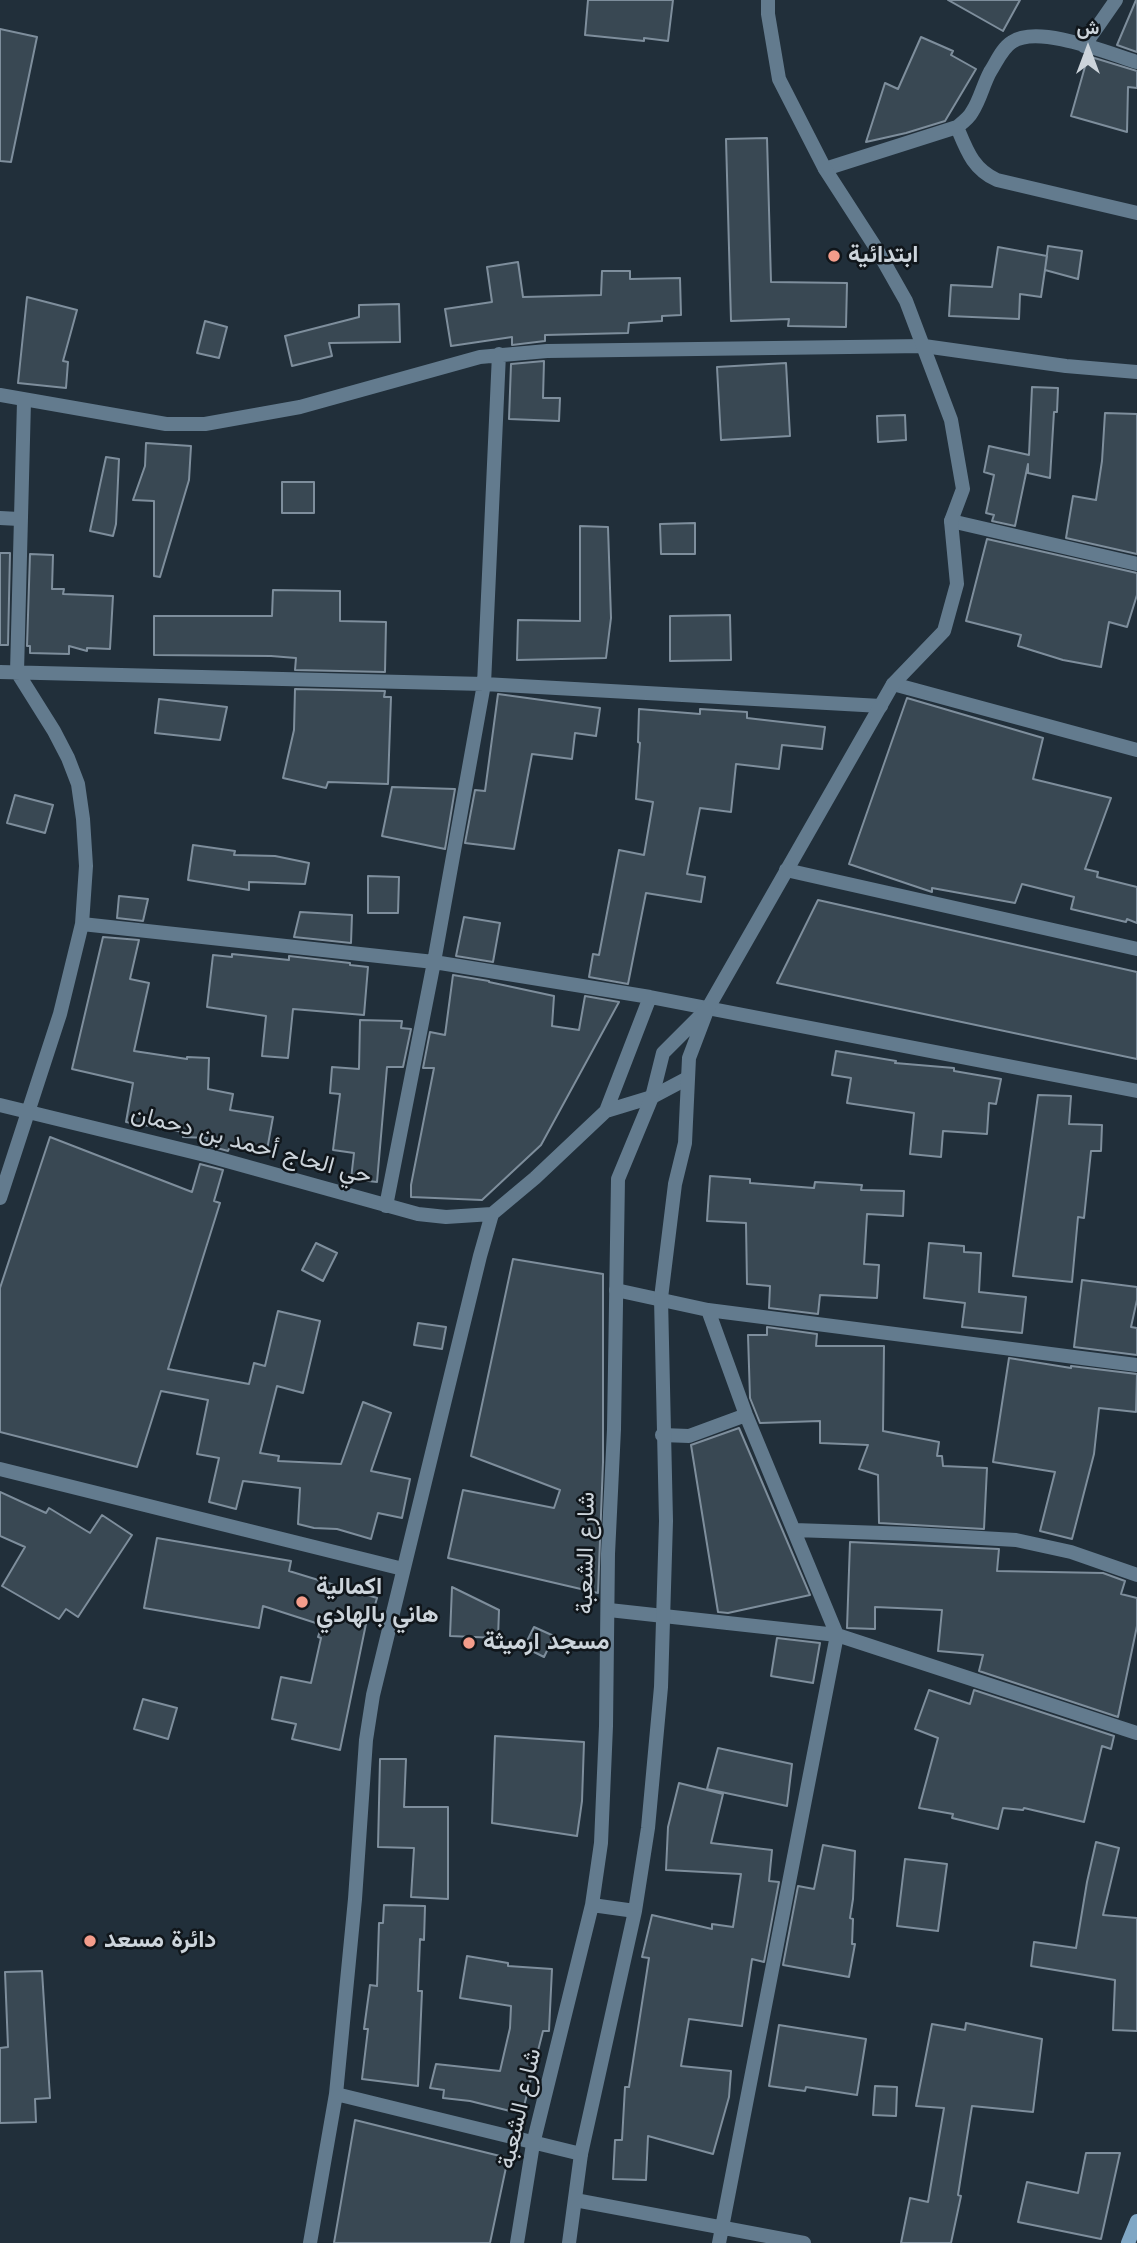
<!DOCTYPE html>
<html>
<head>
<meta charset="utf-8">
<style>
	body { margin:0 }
	#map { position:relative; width:1137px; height:2243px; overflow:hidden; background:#212f3a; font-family:Jost,Vazirmatn,sans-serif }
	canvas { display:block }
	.north { position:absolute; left:1053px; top:14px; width:70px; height:70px; -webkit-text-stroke:5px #10161b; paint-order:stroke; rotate:0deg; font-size:19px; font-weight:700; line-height:28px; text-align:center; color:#ccd4db }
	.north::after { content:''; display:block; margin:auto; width:24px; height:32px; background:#ccd4db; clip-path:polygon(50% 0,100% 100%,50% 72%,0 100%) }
</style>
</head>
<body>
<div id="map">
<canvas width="1137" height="2243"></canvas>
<div class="north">ش</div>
</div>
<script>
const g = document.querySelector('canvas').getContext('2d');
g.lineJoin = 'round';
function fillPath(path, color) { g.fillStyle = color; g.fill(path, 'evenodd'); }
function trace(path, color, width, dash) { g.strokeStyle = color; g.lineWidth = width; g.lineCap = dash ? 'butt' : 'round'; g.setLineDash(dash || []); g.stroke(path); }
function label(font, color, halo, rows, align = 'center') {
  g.font = font + ' Jost,Vazirmatn,sans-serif'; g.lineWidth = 5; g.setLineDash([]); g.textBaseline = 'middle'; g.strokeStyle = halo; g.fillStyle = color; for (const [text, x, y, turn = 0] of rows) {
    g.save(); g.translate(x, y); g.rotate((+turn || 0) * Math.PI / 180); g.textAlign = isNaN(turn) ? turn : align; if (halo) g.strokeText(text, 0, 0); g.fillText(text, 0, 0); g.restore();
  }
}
const building = new Path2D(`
	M588,0h85l-5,41 -24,-3v3l-59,-6z
	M948,0h72l-17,31z
	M1136,0h1v52l-20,-7z
	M0,29l37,8 -26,125 -11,-1z
	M921,37l32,14 -2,4 25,14 -31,52 -39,12 -40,9 19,-59 13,6z
	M1088,56l49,15v17l-9,-1 -1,45 -56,-16z
	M767,138l4,144 76,1 -1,44 -58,-1 1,-7 -58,2 -5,-182z
	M1048,246l34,5 -4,28 -33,-9z
	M998,247l49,9 -6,41 -21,-3 -1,25 -70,-3 2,-31 41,2z
	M518,262l5,35 78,-2 1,-24h28v8l50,-1 1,37 -19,1v5l-33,2 -1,10 -83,2v6l-33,4v-8l-61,9 -6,-37 47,-7 -5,-35z
	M27,297l50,13 -14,51 5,1 -2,26 -48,-5z
	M399,304l1,38 -71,1 3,13 -40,10 -7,-30 74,-19v-12z
	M205,321l22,6 -8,31 -22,-5z
	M544,361l-1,37h17l-1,23 -50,-2 2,-55z
	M786,363l4,73 -69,4 -4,-73z
	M1032,387l26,1 -1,24h-3l-4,66 -22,-5v-9l-13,62 -23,-5 2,-6 -8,-2 8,-38 -10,-3 5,-26 40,9z
	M1105,413l32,1v140l-71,-16 7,-42 23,4 6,-39z
	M905,415l1,25 -28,2 -1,-26z
	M146,443l45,3 -2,34 -29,97 -6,-1v-75l-21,-1 12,-34z
	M106,457l13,2 -3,65 -3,12 -23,-5z
	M282,482h32v31h-32z
	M695,523v31h-34l-1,-30z
	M580,526l28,1 3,91 -5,40 -89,2 1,-40 62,1z
	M987,539l150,34v22l-10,32 -18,-5 -8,45 -38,-7 -45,-14 3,-11 -55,-14z
	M0,553h10l-2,92h-8z
	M30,554l23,1 -1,34h12l-1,5 50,2 -3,53 -23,-1v3l-18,-5v8l-39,-1v-7h-3z
	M273,590l67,1v30l46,1 -1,50 -90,-2 1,-12 -25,-2 -117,-1v-39h118z
	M730,615l1,45 -61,1v-45z
	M295,689l90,2 -1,6h7l-3,87 -60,-2 -2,6 -43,-10 11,-48z
	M498,694l102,14 -4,28 -21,-3 -3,26 -40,-5 -18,95 -49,-6 10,-53 10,1z
	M907,698l136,40 -10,41 78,19 -26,71 13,3 -1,5 40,10v36l-10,-4 -1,3 -55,-13 3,-12 -52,-13 -7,19 -83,-15v4l-83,-28z
	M159,699l68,8 -7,33 -65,-7z
	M639,709l61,5v-5l47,3v6l78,9 -3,22 -40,-4 -3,24 -43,-5 -5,48 -31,-4 -13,66 18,3 -4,25 -55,-9 -18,91 -39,-7 4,-23 6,1 20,-105 25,5 9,-53 -17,-3 4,-56 -2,-1z
	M392,787l63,2 -10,60 -63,-13z
	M15,795l38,10 -8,28 -38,-10z
	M193,845l42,6 -1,4 41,1 34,7 -4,21 -56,-2v8l-61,-10z
	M368,876l31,1 -1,36h-30z
	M119,896l29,3 -5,22 -26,-3z
	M818,900l319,72v87l-360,-76z
	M300,912l52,3 -1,28 -57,-6z
	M464,917l36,6 -7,39 -37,-6z
	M103,937l36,3 -9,39 19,4 -15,68 53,8v-2l22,1 -1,31 25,5 -3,16 43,7 -6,33 -28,-5 -1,2 -8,-1 -2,5 -22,-6 1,-7 -24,-1v-5l-57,-10 7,-39 -61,-14z
	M232,954l57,6v-4l61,7v2l18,2 -4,48 -71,-6 -5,49 -26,-2 4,-40 -59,-9 6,-52 19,2z
	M453,975l36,6v1l65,14 -2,30 27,4 6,-34 34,6 -78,143 -59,55 -71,-3v-12l23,-117h-11l7,-36 15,3z
	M360,1020l42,1 -1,7 10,1 -8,38h-16l-10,115 -26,-3 3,-26 -21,-3 7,-56 -10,-1 2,-26 27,2z
	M836,1051l60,10 -1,2 59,5v3l47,8 -5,25 -7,-1 -2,31 -44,-3 -2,26 -31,-3 4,-41 -67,-10 4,-25 -19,-3z
	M1038,1095l33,1 -2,28 33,1 -1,26h-10l-7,67 -6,-1 -6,65 -59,-6z
	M50,1137l142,55 8,-28 23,6 -9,31 6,2 -52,166 81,15 5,-21 11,3 13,-55 42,10 -17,72 -26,-7 -17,67 19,3 -1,5 63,3 22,-62 28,11 -20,58 39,8 -8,39 -24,-5 -7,26 -34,-10 -23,-1 -16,-4 2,-36 -57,-7 -7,28 -27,-7 10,-44 -22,-4 11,-54 -47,-9 -24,76 -137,-35v-144z
	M710,1176l40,3v4l64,5 1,-6 47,3 -1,5 43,1 -1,25 -36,-2 -3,50 15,1 -2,33 -57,-3 -2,19 -49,-6 1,-22 -23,-2 -1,-61 -39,-2z
	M316,1243l21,10 -14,28 -21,-11z
	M929,1243l35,3v6l17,1 -2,39 47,5 -4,36 -60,-6 3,-24 -41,-5z
	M513,1259l90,15v188l-5,131 -150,-35 15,-68 91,18 6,-18 -89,-34z
	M1082,1280l55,7v13l-6,27 6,1v27l-63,-8z
	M418,1323l28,4 -4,22 -28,-4z
	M767,1327l50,7 -1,12h68l-1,85 56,11 -2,14h5l1,10 44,2 -3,61 -105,-6 -1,-48 -19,-6 9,-24 -48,-2v-22l-60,2 -10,-25 -2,-63h19z
	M1009,1358l62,10v-2l66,8 -1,38 -37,-4 -5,46 -22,85 -32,-8 15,-59 -62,-10z
	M739,1428l71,167 -82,18 -10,-1 -27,-167z
	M0,1492l46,21 3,-5 41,25 12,-18 30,20 -54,82 -12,-8 -7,10 -57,-33 23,-39 -25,-11z
	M157,1538l134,23 -2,10 88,27 -6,21h-4l-27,131 -48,-11 4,-15 -24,-5 9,-42 30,6 10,-45 -3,-1 4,-12 -59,-19 -4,22 -115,-20z
	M850,1542l149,7 -2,22 106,2 22,8 -4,13 16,4v28l-19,91 -139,-46 4,-16 -45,-4 4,-41 -67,-3v22l-28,-1z
	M452,1587l47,23 -1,28 -48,-2z
	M534,1627l20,9 -10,21 -20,-10z
	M777,1638l43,5 -7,40 -42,-7z
	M929,1690l41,14 4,-14 140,46 -3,13 -9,-3 -18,76 -60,-14 -1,2 -20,-2 -5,21 -46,-11 1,-4 -34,-6 19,-70 -23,-9z
	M143,1699l34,9 -9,31 -34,-10z
	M495,1736l89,6 -2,59 -5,35 -85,-13z
	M718,1748l74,16 -5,42 -80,-17z
	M380,1759h26l-2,48h44v92l-37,-2 3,-49 -36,-1z
	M679,1783l44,11 -12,49 61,7 -3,31 10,1 -15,80 -12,-3 -10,67 -53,-7 -8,47 50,5 -2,26 -16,57 -65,-18 -2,44 -33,-1 2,-39h7l3,-53h4l20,-129 -7,-1 10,-42 60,14v-5l21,3 8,-53 -75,-4 2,-43z
	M1096,1842l23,6 -16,67 34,3v113l-24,-1 2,-50 -84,-14 3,-24 42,6 11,-66z
	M823,1845l32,6 -2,48 -3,19 3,1 -1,25h3l-6,33 -66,-12 15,-79 16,3z
	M905,1859l42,5 -9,67 -41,-5z
	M384,1905l41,1 -1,34 -4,-1 -2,52h4l-4,95 -56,-7 6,-50h-4l6,-44 7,1 2,-63h4z
	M467,1956l41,7v3l44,3 -3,62h-6l-21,83 -52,-13 -27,-3 1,-8 -14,-2 6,-24 64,7 10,-43 1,-22 -51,-8z
	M42,1971l8,127 -15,1 1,23 -36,1v-75l8,-1 -3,-75z
	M966,2023l76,16 -9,73 -61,-6 -14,89 3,1 -10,47h-50l9,-45 18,4 16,-94 -28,-2 16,-82 33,6z
	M779,2025l87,14 -9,56 -51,-8 -1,4 -36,-5z
	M875,2086l22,1 -1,29 -23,-1z
	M355,2120l153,38 -18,85h-156z
	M1086,2153h34l-19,86 -83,-17 9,-40 51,11z`);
const minor = new Path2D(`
	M1084,46l32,-46
	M957,127c10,24 16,42 40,53l140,33
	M825,169l132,-42c5,-4 12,-9 15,-15 8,-12 11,-27 18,-40 6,-9 12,-24 22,-30 26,-18 96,11 125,20
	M0,395l166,29h39l95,-17 180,-50 67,-6 377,-5 142,20 71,6
	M0,518l19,1
	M951,521l186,43
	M0,672l484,12 397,22
	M893,684l244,66
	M786,870l351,79
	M82,924l352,38 216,35 487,94
	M0,1105l209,51 209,58 28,3 46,-3
	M606,1111l44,-114
	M0,1198l60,-184 22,-90 4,-58 -3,-47 -5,-35 -10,-26 -14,-27 -37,-59 7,-271
	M386,1206l48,-244 50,-278 15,-330
	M616,1290l92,20 429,55
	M708,1310l38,105 91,220 -118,608
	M662,1435l27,1 57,-21
	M0,1469l403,100
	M794,1530l118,4 104,6 55,12 66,23
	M609,1610l228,25 300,98
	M336,2094l245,60
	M575,2200l229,43
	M310,2243l26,-149 19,-195 11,-159 7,-45 107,-439 12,-42 43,-36 71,-67 46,-14 34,-18`);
const tertiary = new Path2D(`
	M592,1905l43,6
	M517,2243l16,-99 59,-239 9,-62 5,-117 2,-172 6,-125 4,-250 34,-82 11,-44 41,-41
	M569,2243l12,-89 54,-243 13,-83 13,-141 5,-166 -5,-223 14,-114 10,-41 4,-85 19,-50 185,-324 51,-53 13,-47 -6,-63 12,-32 -12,-69 -45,-119 -30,-53 -51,-79 -46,-90 -11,-65v-14`);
const secondary = new Path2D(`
	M1128,2243l9,-22`);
const markers = [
	[834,256,7,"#f49d8b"],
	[302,1602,7,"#f49d8b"],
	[469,1643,7,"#f49d8b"],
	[90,1941,7,"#f49d8b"]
];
const poiNames = [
	["ابتدائية",848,256],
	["اكمالية",316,1588],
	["هاني بالهادي",316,1616],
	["مسجد ارميثة",483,1643],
	["دائرة مسعد",104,1941]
];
const streetNames = [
	["حي الحاج أحمد بن دحمان",251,1146,15],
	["شارع الشعبة",587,1553,-89],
	["شارع الشعبة",521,2109,-77]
];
fillPath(building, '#394853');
trace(building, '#7e8e9c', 2);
trace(minor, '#637b8e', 14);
trace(tertiary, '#637b8e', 14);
trace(secondary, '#80a7c5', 14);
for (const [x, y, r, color] of markers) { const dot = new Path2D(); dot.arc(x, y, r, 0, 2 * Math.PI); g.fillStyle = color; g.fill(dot); trace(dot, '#10161b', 2.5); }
label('bold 24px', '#ccd4db', '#10161b', poiNames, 'left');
label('24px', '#ccd4db', '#10161b', streetNames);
</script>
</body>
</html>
